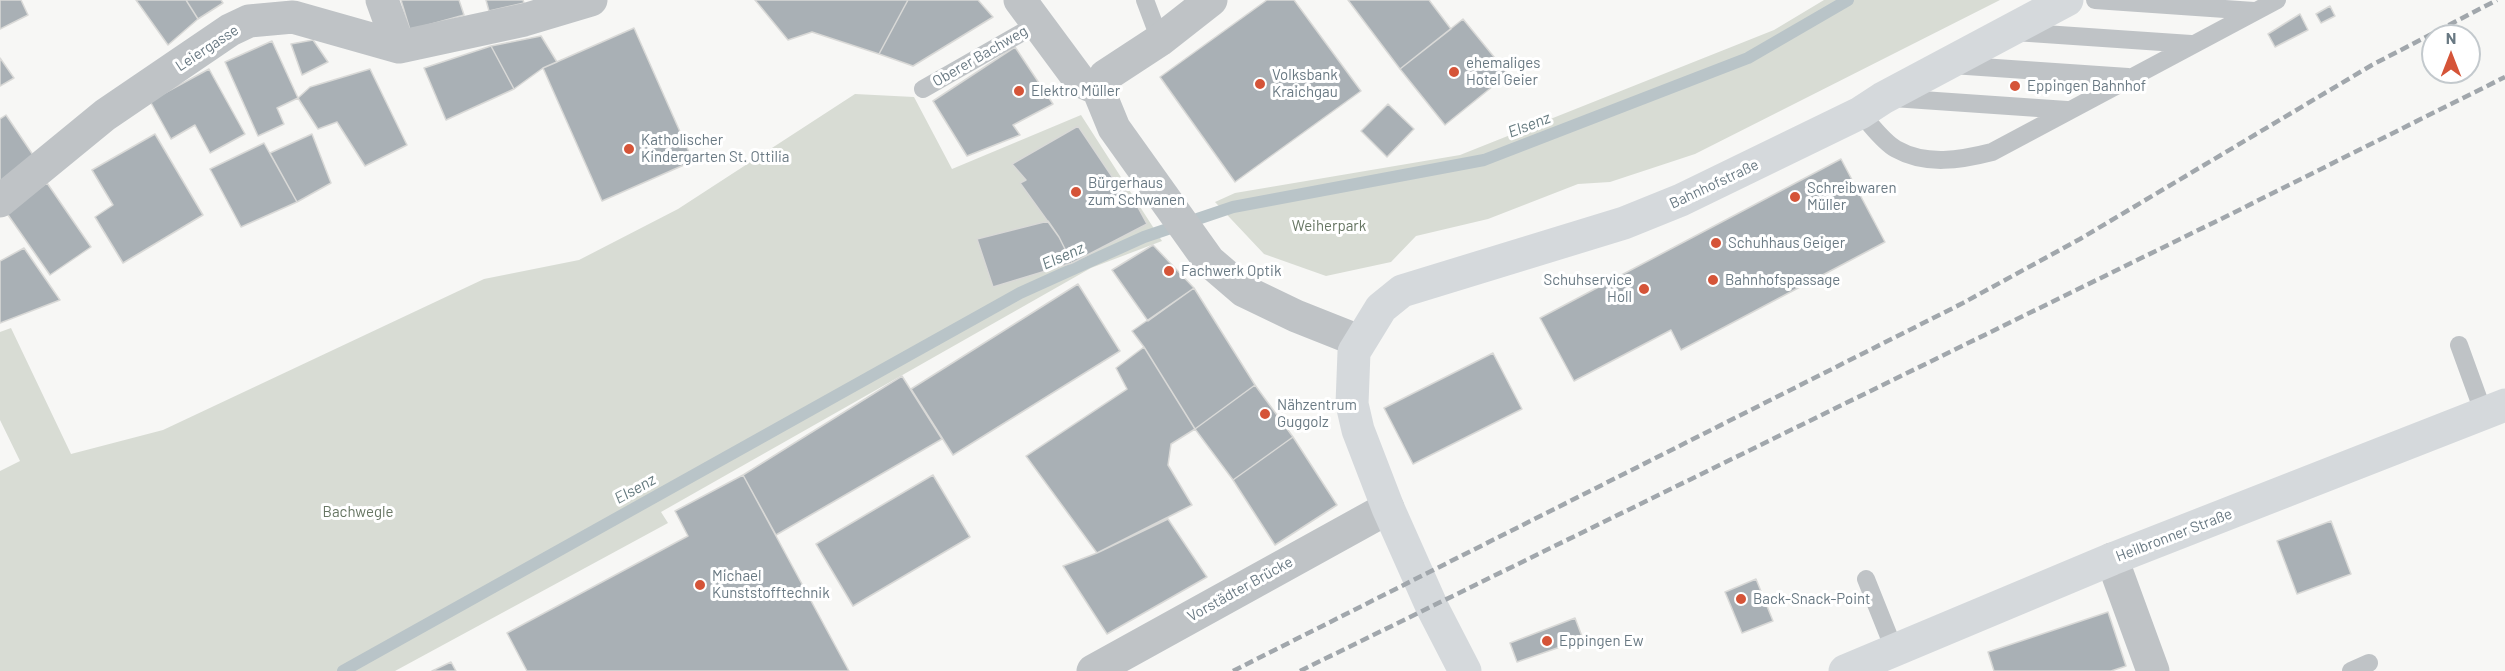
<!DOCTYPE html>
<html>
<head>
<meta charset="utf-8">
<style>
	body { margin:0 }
	#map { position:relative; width:2505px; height:671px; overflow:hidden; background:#f7f7f5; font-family:Barlow,sans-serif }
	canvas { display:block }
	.north { position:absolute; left:2421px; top:24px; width:60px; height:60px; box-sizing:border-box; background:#fff; border:2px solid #c3c9cd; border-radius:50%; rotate:0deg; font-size:16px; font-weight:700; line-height:24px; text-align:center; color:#697983 }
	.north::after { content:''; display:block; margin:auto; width:21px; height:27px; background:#d55438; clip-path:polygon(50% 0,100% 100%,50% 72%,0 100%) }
</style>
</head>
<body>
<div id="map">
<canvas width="2505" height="671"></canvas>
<div class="north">N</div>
</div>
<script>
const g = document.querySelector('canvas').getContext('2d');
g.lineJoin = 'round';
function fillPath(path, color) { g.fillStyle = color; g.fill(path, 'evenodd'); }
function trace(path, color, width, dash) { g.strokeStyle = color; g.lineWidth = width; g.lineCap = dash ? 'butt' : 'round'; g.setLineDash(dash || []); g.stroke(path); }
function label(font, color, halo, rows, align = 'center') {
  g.font = font + ' Barlow,sans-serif'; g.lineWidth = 6; g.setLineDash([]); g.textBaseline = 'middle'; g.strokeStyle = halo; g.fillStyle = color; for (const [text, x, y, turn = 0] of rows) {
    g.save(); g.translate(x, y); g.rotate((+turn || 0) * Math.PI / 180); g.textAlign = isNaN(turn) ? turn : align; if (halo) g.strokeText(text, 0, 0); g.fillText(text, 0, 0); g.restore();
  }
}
const green = new Path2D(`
	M1824,0h176l-305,154 -85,28 -32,2 -90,35 -72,17 -25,26 -65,14 -62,-22 -49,-52 20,-9 225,-38 314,-125z
	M855,94l59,3 38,72 129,-54 81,126 -71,27 -430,244 7,11 -273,148h-395v-200l20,-10 -20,-41v-88l11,-4 60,126 92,-24 321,-151 95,-19 99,-51z`);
const stream = new Path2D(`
	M343,671l677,-378 124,-56 89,-30 251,-47 264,-102 100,-58`);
const building = new Path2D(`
	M0,0h21l7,15 -28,14z
	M136,0h50l12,19 -30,26z
	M186,0h35l2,3 -25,16z
	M401,0h58l5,15 -54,15z
	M486,0h37l1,3 -35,8z
	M755,0h153l-29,54 -67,-22 -24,8z
	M908,0h70l15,17 -80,49 -34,-12z
	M1267,0h27l67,91 -126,91 -75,-105z
	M1348,0h81l22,29 -51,40z
	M2330,6l5,10 -14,7 -5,-9z
	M2300,14l8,16 -33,17 -7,-13z
	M1463,19l45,55 -63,51 -45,-56z
	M634,28l59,133 -91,40 -59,-133z
	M541,36l16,26 -14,6 -29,21 -23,-43z
	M313,40l15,22 -26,13 -11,-31z
	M272,41l26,57 -21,10 7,16 -26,12 -33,-74z
	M491,46l23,43 -68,31 -22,-52z
	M1015,47l38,57 -40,21 7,10 -53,21 -34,-55z
	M0,58l14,20 -14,8z
	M209,69l36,65 -35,19 -15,-28 -24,14 -21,-38z
	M370,69l37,76 -42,21 -28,-44 -19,7 -20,-31 12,-11z
	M1388,104l26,25 -27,28 -26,-26z
	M6,115l27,40 -33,31v-67z
	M1078,126l35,52 21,22 13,24 -75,39 -13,-26 -39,-54 6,-3 -14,-16z
	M155,134l48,81 -80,48 -28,-46 18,-12 -21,-35z
	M312,134l19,49 -34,19 -27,-49z
	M264,143l33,59 -56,25 -31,-58z
	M1841,159l44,83 -204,108 -10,-20 -97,51 -34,-63z
	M47,183l44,64 -41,28 -44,-63z
	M1048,221l11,16 13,26 -79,24 -16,-48z
	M1153,245l41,43 -46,33 -36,-51z
	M24,248l36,52 -60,23v-62z
	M1078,284l42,67 -167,104 -42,-66z
	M1194,288l61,97 -60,44 -51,-82 -12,-16z
	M1144,347l51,82 -24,15 -3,21 24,40 -95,48 -71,-97 101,-67 -11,-21z
	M1493,353l29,56 -109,55 -29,-56z
	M902,376l40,63 -166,96 -33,-60z
	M1255,385l38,52 -60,43 -38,-51z
	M1293,437l44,68 -62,40 -42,-65z
	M743,475l106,196h-322l-20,-38 181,-97 -13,-25z
	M933,475l37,62 -117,69 -37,-62z
	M1168,519l39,58 -100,57 -44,-68 34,-13z
	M2331,521l20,53 -54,20 -20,-53z
	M1756,579l17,42 -31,12 -17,-41z
	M2108,612l18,54 -15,5h-117l-6,-19z
	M1575,618l8,21 -66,23 -7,-19z
	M451,662l5,9h-24z`);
const lane = new Path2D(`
	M1145,0l15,40
	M2095,0l159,11
	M2015,32l176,12
	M1952,65l176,12
	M923,89l114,-65
	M1893,98l174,12
	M1860,113c11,11 22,28 36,36 30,17 65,11 96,3l285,-152
	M2459,345l25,69
	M1866,579l28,70
	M2351,671l18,-8`);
const street = new Path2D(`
	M382,0l17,47
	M1020,0l60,81 18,8 16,39 95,133 35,30 52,25 63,25
	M1098,89l7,-13 55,-36 51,-40
	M0,201l105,-86 125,-85 19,-9 44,-4 106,30 125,-27 67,-20
	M2112,559l41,112
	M1093,671l295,-163`);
const secondary = new Path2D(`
	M1465,671l-33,-64 -44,-99 -30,-78 -6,-26 2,-52 27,-44 21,-17 222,-68 57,-23 179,-87 23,-15 184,-98
	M1845,671l267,-112 393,-154`);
const rail = new Path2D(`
	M1233,671l730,-368 117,-64 292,-174 125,-65
	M1300,671l927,-455 278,-139`);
const markers = [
	[1454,72,6,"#d55438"],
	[1260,84,6,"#d55438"],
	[2015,86,6,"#d55438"],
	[1019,91,6,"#d55438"],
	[629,149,6,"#d55438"],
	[1076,192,6,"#d55438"],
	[1795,197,6,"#d55438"],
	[1716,243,6,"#d55438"],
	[1169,271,6,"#d55438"],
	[1713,280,6,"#d55438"],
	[1644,289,6,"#d55438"],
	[1265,414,6,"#d55438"],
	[700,585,6,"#d55438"],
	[1741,599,6,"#d55438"],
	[1547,641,6,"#d55438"]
];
const streetNames = [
	["Leiergasse",207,48,-33],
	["Oberer Bachweg",980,56,-30],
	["Bahnhofstraße",1714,184,-25],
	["Heilbronner Straße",2174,535,-21],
	["Vorstädter Brücke",1240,589,-29]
];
const poiNames = [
	["ehemaliges",1466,63],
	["Hotel Geier",1466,80],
	["Volksbank",1272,75],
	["Kraichgau",1272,92],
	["Eppingen Bahnhof",2027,86],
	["Elektro Müller",1031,91],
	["Katholischer",641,140],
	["Kindergarten St. Ottilia",641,157],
	["Bürgerhaus",1088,183],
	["zum Schwanen",1088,200],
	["Schreibwaren",1807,188],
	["Müller",1807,205],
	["Schuhhaus Geiger",1728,243],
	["Fachwerk Optik",1181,271],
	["Schuhservice",1632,280,"right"],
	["Holl",1632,297,"right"],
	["Bahnhofspassage",1725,280],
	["Nähzentrum",1277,405],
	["Guggolz",1277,422],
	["Michael",712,576],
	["Kunststofftechnik",712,593],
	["Back-Snack-Point",1753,599],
	["Eppingen Ew",1559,641]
];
const parkNames = [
	["Weiherpark",1329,226],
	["Bachwegle",358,512]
];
const waterNames = [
	["Elsenz",1529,125,-21],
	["Elsenz",1063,256,-24],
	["Elsenz",635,489,-29]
];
fillPath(green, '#d8dcd4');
trace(stream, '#b9c4c8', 12);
fillPath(building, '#a9b0b5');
trace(building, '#d9d9d7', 1.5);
trace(lane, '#bfc3c6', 18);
trace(street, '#bfc3c6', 33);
trace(secondary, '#d5d9dc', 33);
trace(rail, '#a1a7ac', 4.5, [9, 4.5]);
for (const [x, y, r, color] of markers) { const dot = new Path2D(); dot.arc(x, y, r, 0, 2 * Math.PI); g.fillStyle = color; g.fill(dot); trace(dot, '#fff', 2); }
label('15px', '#697983', '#fff', streetNames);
label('15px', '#697983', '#fff', poiNames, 'left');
label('15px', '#677663', '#fff', parkNames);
label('italic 16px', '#657a7f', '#fff', waterNames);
</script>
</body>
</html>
